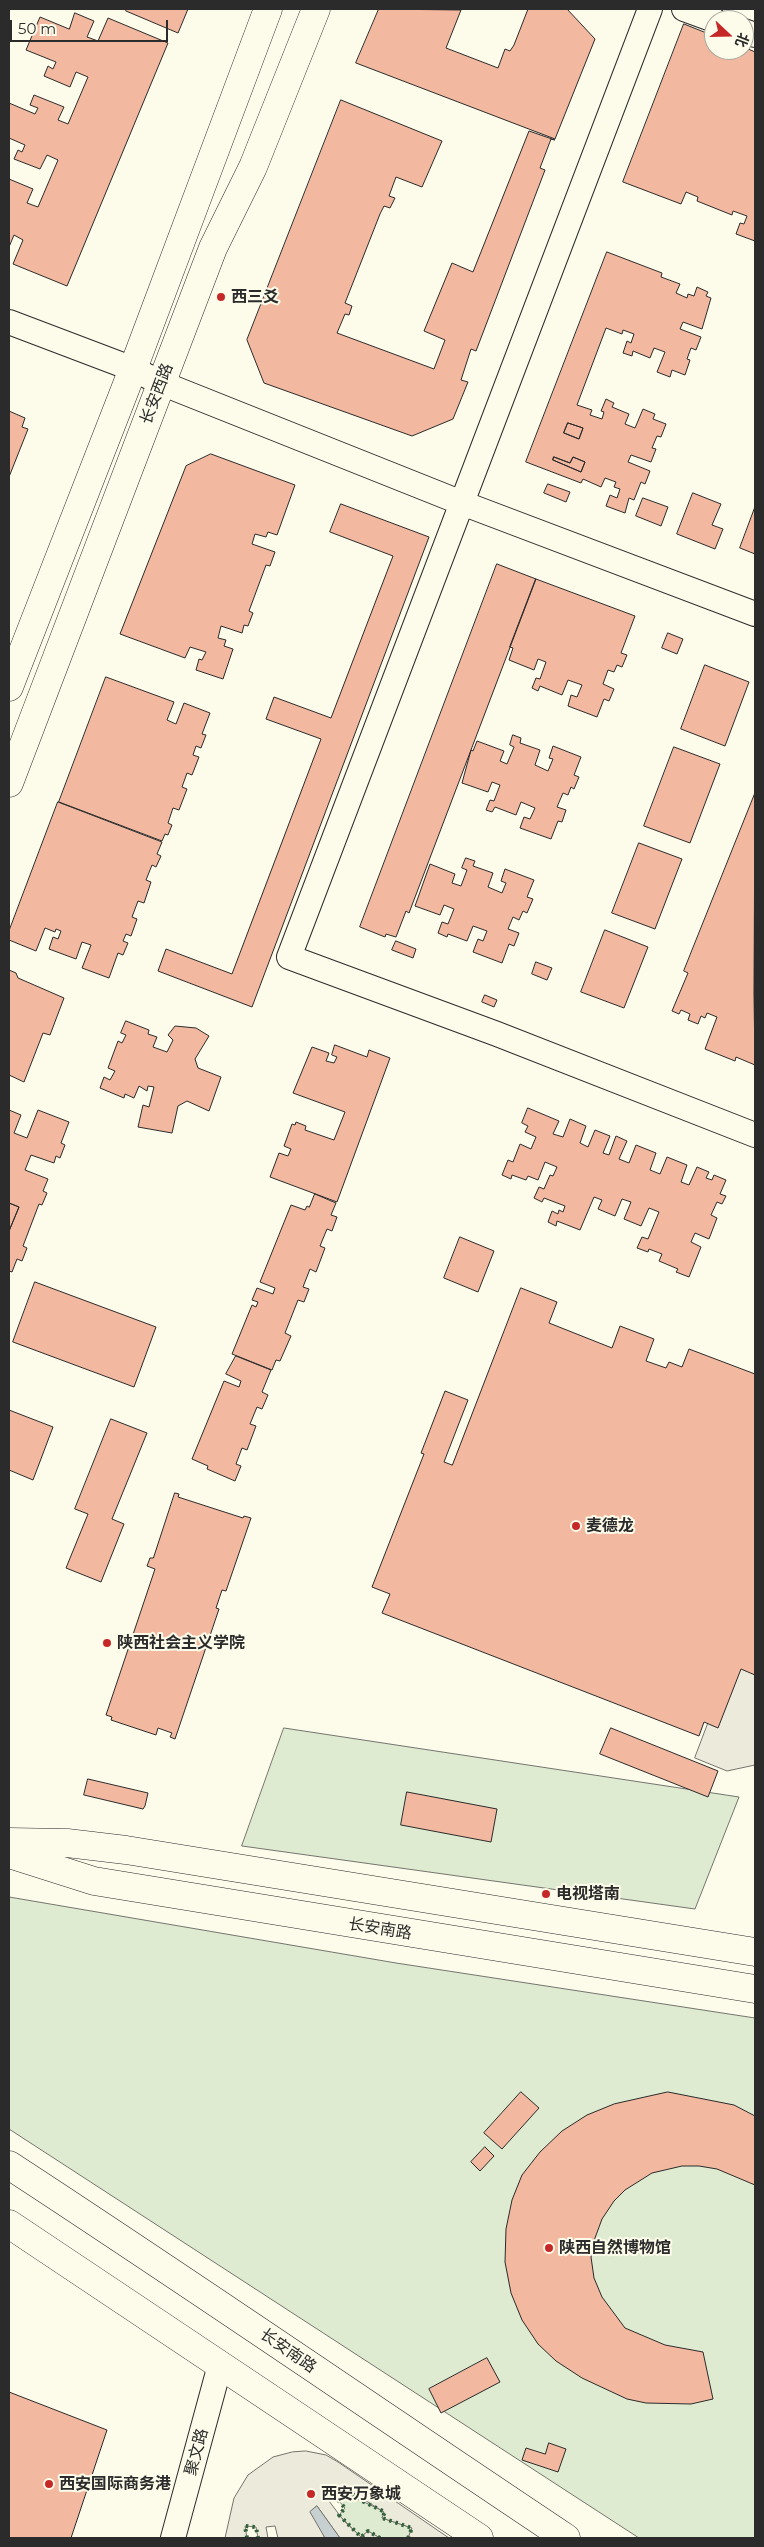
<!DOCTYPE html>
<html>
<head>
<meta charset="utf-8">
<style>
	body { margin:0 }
	#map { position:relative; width:764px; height:2547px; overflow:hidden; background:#fdfbea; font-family:Montserrat,"Noto Sans SC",sans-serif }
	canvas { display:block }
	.frame { position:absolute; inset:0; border:10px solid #2b2b2b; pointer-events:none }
	.north { position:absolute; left:704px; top:10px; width:50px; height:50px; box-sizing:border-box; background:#fdfbea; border:1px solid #a9a89e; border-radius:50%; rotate:111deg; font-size:14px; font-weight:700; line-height:20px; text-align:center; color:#2b2b2b }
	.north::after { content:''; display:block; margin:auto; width:18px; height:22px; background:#c62828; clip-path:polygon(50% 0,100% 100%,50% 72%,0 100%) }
	.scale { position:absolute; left:10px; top:20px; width:158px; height:22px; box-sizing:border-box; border:2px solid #2b2b2b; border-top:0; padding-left:6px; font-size:15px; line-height:18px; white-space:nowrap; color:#2b2b2b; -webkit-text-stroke:4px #fdfbea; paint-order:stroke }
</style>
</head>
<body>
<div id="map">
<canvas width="764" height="2547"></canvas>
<div class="frame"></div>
<div class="north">北</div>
<div class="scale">50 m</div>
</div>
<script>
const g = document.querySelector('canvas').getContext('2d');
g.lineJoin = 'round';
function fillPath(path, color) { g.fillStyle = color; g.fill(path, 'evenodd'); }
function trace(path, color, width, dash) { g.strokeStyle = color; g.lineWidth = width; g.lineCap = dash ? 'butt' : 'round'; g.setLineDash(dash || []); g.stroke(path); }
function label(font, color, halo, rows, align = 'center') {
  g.font = font + ' Montserrat,"Noto Sans SC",sans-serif'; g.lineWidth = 4; g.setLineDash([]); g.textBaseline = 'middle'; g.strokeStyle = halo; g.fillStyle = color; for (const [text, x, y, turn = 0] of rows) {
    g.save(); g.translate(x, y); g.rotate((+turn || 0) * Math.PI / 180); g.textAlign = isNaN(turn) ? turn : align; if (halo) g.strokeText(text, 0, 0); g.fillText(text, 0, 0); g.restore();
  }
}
const green = new Path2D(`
	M284,1728l455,69 -44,112 -453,-63z
	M9,1897l387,66 359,55v520h-116l-630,-409z
	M344,2488l20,14 21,10 -3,6 30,10 -4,10h-28l-12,-7 -7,6 -22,-22 6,-7 -7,-8z`);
const parking = new Path2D(`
	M755,1599v166l-28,6 -32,-13z
	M306,2451l20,4 12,7 111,76h-41l4,-10 -30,-10 2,-6 -39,-24 -7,12 -7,-10 -5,7 18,24 17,16 7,-6 12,7h-40l-23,-32 -5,4 13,28h-47l-3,-12 -9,1 2,11h-10l-2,-11 -11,-1 2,12h-22l9,-40 14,-23 25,-18 19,-5z`);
const water = new Path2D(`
	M317,2506l23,32h-15l-15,-26z`);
const building = new Path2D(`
	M127,9h61l-10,24 -52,-22z
	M379,9l82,1 -15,38 52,20 7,-19 5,2 4,-6 14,-36h39l28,30 -40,100 -199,-76z
	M75,13l19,8 -7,16 11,4 10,-23 60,25 -101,243 -54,-22 10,-24 -9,-5 -5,12v-68l24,10 -6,14 11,4 20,-47 -11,-5 -7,14 -26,-10 4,-9 4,2 3,-7 -16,-7v-35l26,11 3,-6 -8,-3 4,-10 30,12 -6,13 10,4 20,-47 -12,-5 -6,15 -26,-11 4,-10 5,3 3,-7 -30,-12 14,-33 29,12z
	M684,24l30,12v14h30v-3l11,5v189l-19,-7 4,-11 4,1 3,-8 -14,-5 -1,4 -35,-14 1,-4 -12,-5 -5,12 -58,-22z
	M341,100l101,41 -20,46 -26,-10 -7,19 6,2 -5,10 -6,-2 -4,8 -35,89 7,3 -3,9 -4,-1 -8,19 97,36 11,-29 -21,-9 28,-68 21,9 56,-141 26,9 -4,-1 -11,29 5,2 -69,181 -5,-2 -10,31 7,2 -15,37 -41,17 -148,-53 -17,-43z
	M607,252l55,21 -1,4 19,7 -4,9 11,5 1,-4 6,2 3,-9 11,5 -2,4 5,2 -9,31 -19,-7 -3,7 21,8 -5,13 -5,-2 -4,11 3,1 -5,15 -13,-5 -2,7 -13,-5 8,-20 -11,-4 -4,10 -17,-7 -1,5 -9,-3 4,-12 4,2 3,-9 -11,-4 -1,4 -16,-6 -29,77 15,5 -2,5 12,4 2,-7 -3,-1 5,-12 8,4 -2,4 17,7 -4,10 10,4 8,-19 12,5 -2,5 13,5 -5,13 -4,-1 -5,12 4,1 -5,13 -20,-7 -3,7 22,9 -5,13 -4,-2 -7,18 -5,-2 -4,15 -19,-7 4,-11 7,3 3,-9 -6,-2 2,-5 -11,-4 -4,9 -18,-8 -2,4 -55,-21zM568,423l15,5 -4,11 -15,-6zM554,457l16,6 3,-6 12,5 -4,10 -28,-12z
	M9,411l16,7 -3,9 6,2 -19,48z
	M568,423l15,5 -4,11 -15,-6z
	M211,454l84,31 -18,50 -9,-3 -2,5 -11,-3 -3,10 23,8 -5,14 -4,-1 -17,46 4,2 -5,13 -4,-1 -2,8 -21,-7 -3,12 8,2 -2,6 9,3 -10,30 -27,-9 3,-11 3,1 4,-8 -16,-5 -5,11 -65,-24 66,-168z
	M554,457l16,6 3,-6 12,5 -4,10 -28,-12z
	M548,484l22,8 -4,10 -22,-9z
	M693,493l28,11 -9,21 11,4 -8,20 -38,-15z
	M643,498l25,9 -7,19 -25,-10z
	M341,504l88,33 -177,470 -94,-36 8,-22 66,25 89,-235 -55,-20 8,-22 57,21 62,-162 -63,-24z
	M755,507v47l-15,-6z
	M497,564l39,15 -127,334 -3,-2 -10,26 -10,-3 -1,3 -25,-10z
	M536,579l99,37 -14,37 6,2 -5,12 -5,-2 -3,7 -6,-2 -5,14 11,5 -5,12 -5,-2 -7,18 -29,-11 3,-11 6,2 5,-12 -14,-5 -6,15 -22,-9 -2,5 -6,-3 4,-10 4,1 6,-17 -8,-3 -4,11 -25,-10 4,-12 -3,-1z
	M668,633l15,6 -6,15 -15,-6z
	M705,665l44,17 -24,64 -44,-17z
	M106,677l68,25 -7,18 9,4 8,-21 26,10 -8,21 4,1 -5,13 -5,-2 -3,9 6,2 -7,18 -5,-2 -5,14 5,2 -8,21 -6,-2 -5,15 4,2 -4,10 -3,-1 -3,7 -103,-39z
	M513,735l8,3 -1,5 20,7 -5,15 13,6 5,-12 -4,-1 4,-12 28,11 -7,18 5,2 -5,12 -3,-2 -3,8 -5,-2 -6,14 9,3 -4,12 -4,-1 -7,18 -31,-11 4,-11 6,2 5,-11 -14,-6 -5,13 -21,-8 -3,5 -6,-2 4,-10 4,1 6,-16 -8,-3 -4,10 -26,-9 9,-33 2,1 4,-10 27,10 -4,10 7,3 7,-17 -4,-2z
	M674,747l46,17 -30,79 -46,-17z
	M755,793l-1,200 1,72 -19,-8 -1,4 -30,-12 12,-32 -10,-4 -2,5 -4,-2 -3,8 -10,-4 2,-6 -9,-4 -2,4 -7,-3 16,-38 -4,-2z
	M58,802l104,40 -5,12 4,2 -5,11 -4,-2 -6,15 5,2 -7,21 -6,-2 -6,16 5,2 -6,17 -5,-2 -3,7 5,2 -5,12 -5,-2 -9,25 -27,-10 9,-23 -9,-3 -6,17 -27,-10 4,-12 5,2 3,-8 -5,-2 -1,3 -10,-4 -9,23 -27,-11v-9z
	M639,843l43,16 -27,70 -43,-16z
	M466,858l9,3 -2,5 20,7 -5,14 14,6 4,-10 -5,-2 4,-12 29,11 -7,17 6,2 -6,14 -4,-2 -4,9 -6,-3 -5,12 11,4 -5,13 -5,-2 -7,19 -29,-11 5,-13 5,2 4,-10 -14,-5 -6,15 -19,-7 -1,3 -9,-4 4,-11 6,2 6,-15 -10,-4 -4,10 -25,-9 15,-42 25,10 -3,9 9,3 6,-16 -5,-2z
	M605,930l43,17 -24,61 -43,-16z
	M396,941l20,8 -3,9 -21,-8z
	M536,962l16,6 -5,12 -15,-6z
	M9,970l7,3 2,5 46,20 -14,37 -7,-2 -19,49 -15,-7z
	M485,995l12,5 -3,7 -12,-5z
	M126,1021l23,9 -1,4 9,3 -4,10 14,5 6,-12 -5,-5 7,-9 21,2 13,8 -14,23 3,9 23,9 -12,34 -22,-10 -9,5 -6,27 -34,-6 5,-22 6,2 5,-20 -6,-1 -1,5 -8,-5 -5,12 -9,-4 -1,4 -24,-10 4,-11 6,3 5,-9 -7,-3 10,-27 4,2 4,-8 -5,-2z
	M335,1045l32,12 2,-7 21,8 -53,144 -67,-25 9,-24 9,3 3,-7 -7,-3 8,-22 3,1 1,-3 10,4 -1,4 29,10 11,-28 -52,-19 19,-46 17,6 -3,8 8,2 3,-6 -5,-2z
	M528,1108l31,13 -6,13 10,3 7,-18 16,7 -6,17 8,4 7,-17 15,6 -7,17 6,2 7,-19 11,5 -8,18 10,4 7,-18 20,8 -6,17 10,4 7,-17 20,8 -6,17 8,3 8,-18 12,5 -3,6 6,2 2,-5 12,5 -6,14 6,2 -4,8 -5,-2 -6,13 6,3 -8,21 -14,-6 -4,9 10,5 -12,30 -13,-5 2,-3 -19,-8 3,-7 -13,-5 -1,3 -11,-4 5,-11 6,2 11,-27 -10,-4 -8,18 -17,-7 7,-17 -9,-3 -7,17 -17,-7 4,-9 -8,-3 -14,33 -23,-9 -1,5 -8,-4 4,-11 6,3 1,-4 4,2 2,-6 -21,-8 -2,4 -8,-4 5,-11 5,2 6,-14 3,1 4,-9 -12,-5 -7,18 -10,-4 -2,4 -14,-5 -1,4 -9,-4 6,-15 5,2 7,-18 11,5 5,-12 -11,-5 3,-6 -6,-3z
	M9,1110l12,5 -7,18 13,5 11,-28 31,12 -8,21 4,2 -5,13 -4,-2 -2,7 -23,-8 -6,15 23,9 -5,12 4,2 -5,12 -3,-1 -16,42 4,2 -5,13 -5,-2 -5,13 -3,-1v-40l10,-24 -10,-4z
	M315,1194l21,9 -5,12 6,2 -5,14 -5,-2 -7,17 5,2 -9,24 -6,-3 -7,18 6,2 -5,13 -6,-2 -13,33 6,3 -11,25 -4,-1 -4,10 -40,-16 20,-49 4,2 2,-5 -6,-2 5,-12 16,6 2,-6 -15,-6 31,-77 14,5 2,-4 2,1z
	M9,1203l10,4 -10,24z
	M460,1237l34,14 -16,41 -34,-14z
	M35,1282l121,45 -22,60 -121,-45z
	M521,1288l36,14 -8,21 63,25 8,-22 34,13 -8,22 20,7 3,-6 13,5 7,-18 66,25v301l-14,-6 -23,59 -14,-6 -5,14 -317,-123 8,-19 -18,-7 52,-133 -3,-1 24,-62 23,9 -24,62 8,3z
	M236,1356l35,14 -9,22 6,3 -6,14 -5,-2 -7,17 6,2 -9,24 -5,-2 -6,16 5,2 -6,15 -28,-12 1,-3 -16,-7 32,-78 15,6 2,-6 -15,-7z
	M9,1410l44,17 -20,53 -24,-10z
	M111,1419l36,14 -35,86 12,5 -23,58 -35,-14 22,-54 -13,-5z
	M175,1493l4,1 -1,3 65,21 1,-2 7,2 -25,73 -4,-1 -6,18 3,1 -44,130 -5,-2 2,-4 -14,-5 -2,7 -45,-15 1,-3 -6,-2 49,-146 -8,-3 3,-8h3z
	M611,1728l107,43 -10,26 -108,-43z
	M88,1779l60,14 -3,13 -2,3 -59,-14z
	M407,1792l90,17 -6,33 -90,-17z
	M521,2092l18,16 -37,41 -18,-16z
	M668,2092l66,13 21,11v69l-38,-16 -18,-3h-17l-30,7 -27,17 -11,11 -12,18 -7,19 -4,19 3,21 8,19 23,31 40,17 38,7 10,47 -22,5 -45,-1 -19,-4 -45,-21 -26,-17 -18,-17 -16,-24 -11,-27 -6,-31 1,-33 6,-29 10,-25 18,-23 22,-21 25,-16 27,-11z
	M485,2147l9,9 -14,15 -9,-9z
	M487,2358l13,24 -59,31 -12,-24z
	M9,2392l98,38 -36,108h-62z
	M549,2443l17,6 -8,23 -36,-12 4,-12 19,6z`);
const minor = new Path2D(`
	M650,9l-361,948 208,77 258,101
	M684,9l30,11
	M744,31l11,4
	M9,322l124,47 28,14 301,120 293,111
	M173,2538l47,-173`);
const major = new Path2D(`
	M9,687l124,-318 135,-360
	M9,783l204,-535 40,-81 63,-158
	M9,1842l58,1 59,7 629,102
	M9,1854l85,27 661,108
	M9,2165c187,122 371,249 557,373
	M9,2224l470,314`);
const hedge = new Path2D(`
	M247,2538l-2,-12 11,1 2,11
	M380,2538l-12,-7 -7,6 -22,-22 6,-7 -7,-8 6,-12 20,14 21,10 -3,6 30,10 -4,10`);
const markers = [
	[221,297,5,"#c62828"],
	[576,1526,5,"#c62828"],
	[107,1643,5,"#c62828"],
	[546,1894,5,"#c62828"],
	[549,2248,5,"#c62828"],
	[49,2484,5,"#c62828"],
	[311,2494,5,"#c62828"]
];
const poiNames = [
	["西三爻",231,297],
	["麦德龙",586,1526],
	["陕西社会主义学院",117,1643],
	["电视塔南",556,1894],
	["陕西自然博物馆",559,2248],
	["西安国际商务港",59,2484],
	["西安万象城",321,2494]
];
const streetNames = [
	["长安西路",157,394,-69],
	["长安南路",380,1929,9],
	["长安南路",288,2351,35],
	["聚文路",197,2452,-75]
];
fillPath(green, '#deebd1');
trace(green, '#74746e', 1);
fillPath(parking, '#eceadb');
trace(parking, '#74746e', 1);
fillPath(water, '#c7d0d0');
trace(water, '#74746e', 1);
fillPath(building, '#f2b8a0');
trace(building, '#2b2b2b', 1);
trace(minor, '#2b2b2b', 26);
trace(major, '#2b2b2b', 29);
trace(minor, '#fdfbea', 24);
trace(major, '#fdfbea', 28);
trace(hedge, '#34623c', 4, [2.5, 4]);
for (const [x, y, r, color] of markers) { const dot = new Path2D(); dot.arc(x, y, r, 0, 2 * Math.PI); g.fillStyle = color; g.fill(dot); trace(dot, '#fdfbea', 2); }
label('bold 16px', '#2b2b2b', '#fdfbea', poiNames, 'left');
label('16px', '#2b2b2b', '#fdfbea', streetNames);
</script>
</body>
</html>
